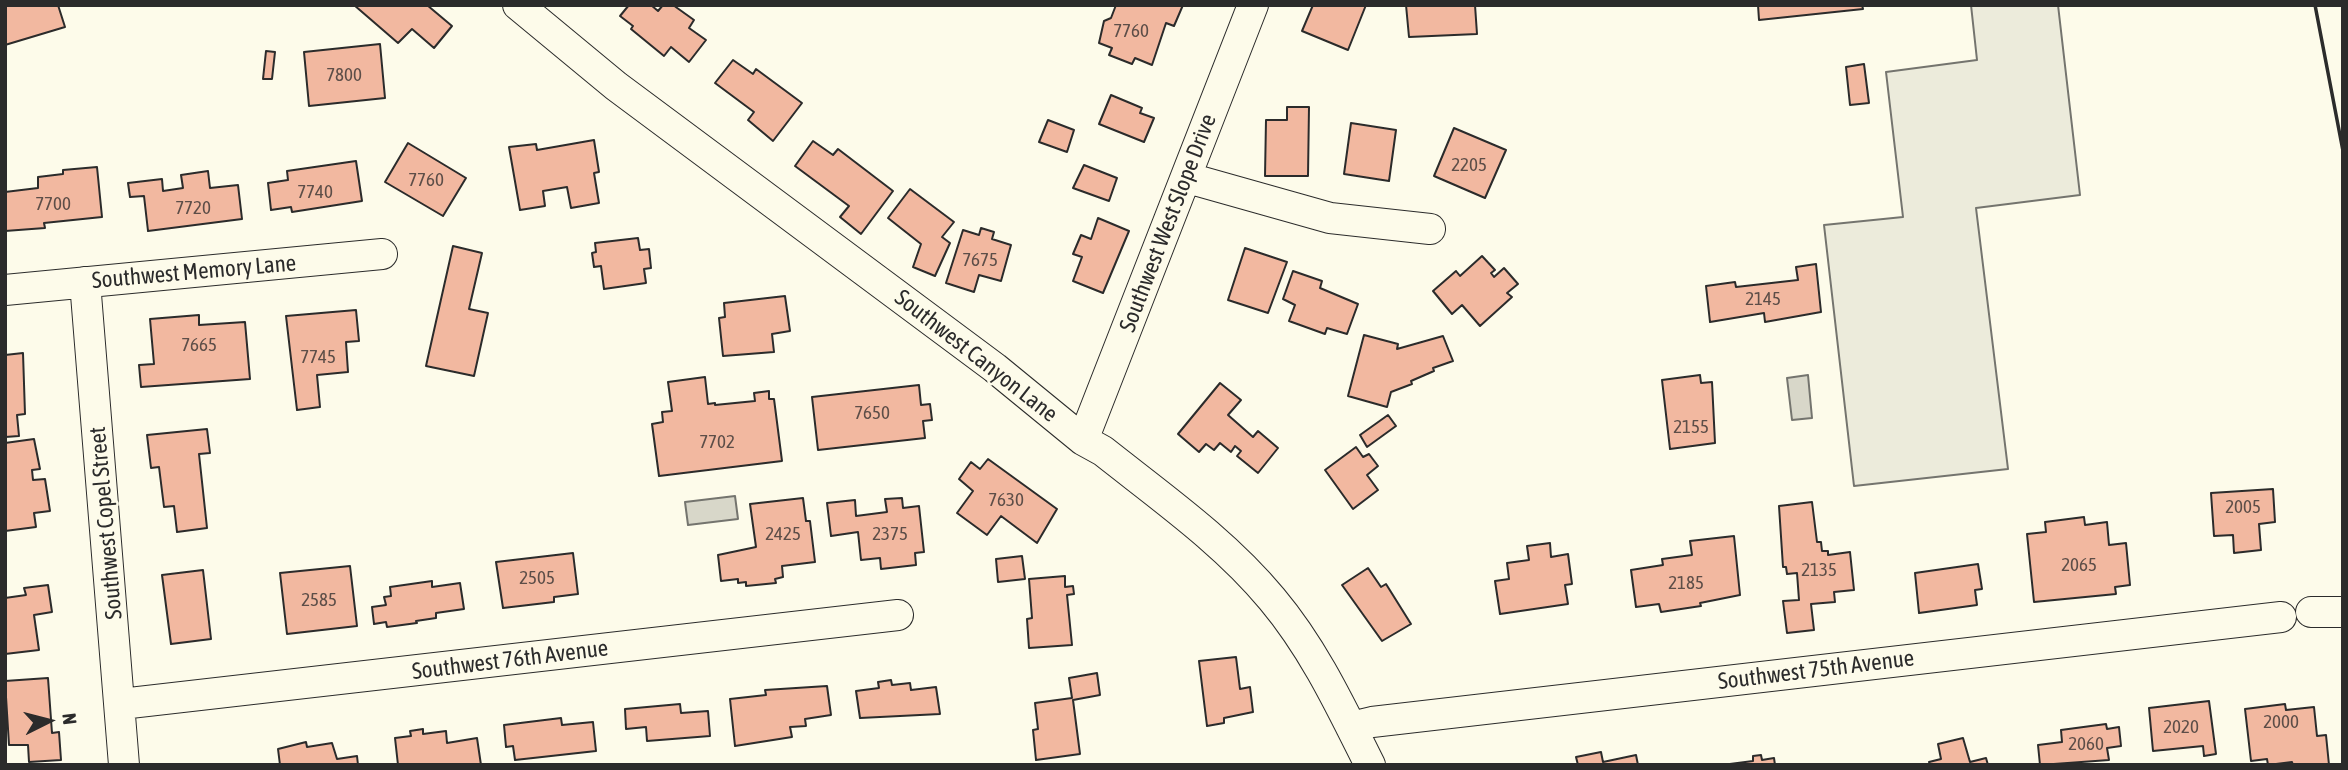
<!DOCTYPE html>
<html>
<head>
<meta charset="utf-8">
<style>
	body { margin:0 }
	#map { position:relative; width:2348px; height:770px; overflow:hidden; background:#fdfbea; font-family:"Asap Condensed",sans-serif }
	canvas { display:block }
	.frame { position:absolute; inset:0; border:7px solid #2b2b2b; pointer-events:none }
	.north { position:absolute; left:14px; top:686px; width:70px; height:70px; -webkit-text-stroke:5px #fdfbea; paint-order:stroke; rotate:84deg; font-size:19px; font-weight:700; line-height:28px; text-align:center; color:#2b2b2b }
	.north::after { content:''; display:block; margin:auto; width:24px; height:32px; background:#2b2b2b; clip-path:polygon(50% 0,100% 100%,50% 72%,0 100%) }
</style>
</head>
<body>
<div id="map">
<canvas width="2348" height="770"></canvas>
<div class="frame"></div>
<div class="north">N</div>
</div>
<script>
const g = document.querySelector('canvas').getContext('2d');
g.lineJoin = 'round';
function fillPath(path, color) { g.fillStyle = color; g.fill(path, 'evenodd'); }
function trace(path, color, width, dash) { g.strokeStyle = color; g.lineWidth = width; g.lineCap = dash ? 'butt' : 'round'; g.setLineDash(dash || []); g.stroke(path); }
function label(font, color, halo, rows, align = 'center') {
  g.font = font + ' "Asap Condensed",sans-serif'; g.lineWidth = 5; g.setLineDash([]); g.textBaseline = 'middle'; g.strokeStyle = halo; g.fillStyle = color; for (const [text, x, y, turn = 0] of rows) {
    g.save(); g.translate(x, y); g.rotate((+turn || 0) * Math.PI / 180); g.textAlign = isNaN(turn) ? turn : align; if (halo) g.strokeText(text, 0, 0); g.fillText(text, 0, 0); g.restore();
  }
}
const green = new Path2D(`
	M1971,5h87l22,190 -104,13 32,261 -154,17 -30,-261 79,-8 -17,-145 91,-12z`);
const water = new Path2D(`
	M1808,375l4,43 -20,2 -5,-42z
	M735,496l3,23 -50,6 -3,-23z`);
const building = new Path2D(`
	M5,5h53l7,22 -60,18z
	M354,5h73l25,21 -18,22 -22,-19 -14,14z
	M629,5h22l7,6 5,-6h10l21,15 -5,8 17,12 -17,22 -18,-15 -7,9 -33,-27 2,-3 -13,-10z
	M1116,5h67l-9,21 -8,-3 -14,42 -17,-7 -3,6 -23,-9 3,-7 -13,-5 5,-22 7,-3z
	M1313,5h53l-18,45 -46,-19z
	M1406,5h69l2,29 -68,3z
	M1758,5h104l1,4 -104,11z
	M380,44l5,54 -76,8 -5,-54z
	M266,51l9,1 -3,27h-9z
	M733,60l20,14 3,-5 46,34 -29,38 -25,-21 6,-8 -39,-29z
	M1864,64l5,39 -19,2 -4,-38z
	M1111,95l31,13 -2,5 14,5 -10,24 -45,-18z
	M1287,107h22l-1,69h-43l1,-56h21z
	M1048,120l26,10 -7,22 -28,-10z
	M1351,123l45,7 -7,51 -45,-7z
	M1454,128l52,22 -21,48 -51,-22z
	M594,140l5,32 -5,1 5,30 -28,5 -4,-21 -24,4 2,15 -25,4 -11,-63 27,-3 1,6z
	M813,141l20,14 5,-6 55,42 -32,43 -21,-17 9,-11 -54,-40z
	M408,143l58,35 -23,38 -58,-34z
	M356,161l6,40 -70,11 -1,-5 -20,3 -3,-27 20,-3 -1,-9z
	M1084,165l33,13 -8,23 -36,-13z
	M97,167l5,50 -58,6 1,5 -40,3v-39l33,-4v-11l25,-3v-4z
	M208,171l2,17 28,-3 4,34 -94,12 -4,-35 -14,1 -2,-14 34,-4 1,12 20,-3 -2,-13z
	M910,189l44,33 -12,15 8,6 -15,33 -22,-9 8,-23 -33,-26z
	M1098,218l31,13 -26,62 -30,-12 9,-24 -9,-3 8,-19 10,4z
	M981,228l13,4 -2,7 19,6 -10,36 -22,-6 -5,17 -28,-9 17,-53 16,5z
	M638,238l2,12 9,-1 2,19 -7,1 2,14 -42,6 -3,-23 -7,1 -2,-14 4,-1 -1,-9z
	M453,246l29,7 -13,56 19,4 -14,63 -48,-10z
	M1245,248l42,14 -19,51 -40,-13z
	M1482,256l13,14 -4,3 3,4 10,-9 14,16 -11,9 5,4 -32,29 -18,-21 -10,9 -19,-23 23,-20 4,5z
	M1816,264l5,48 -56,10 -1,-9 -54,9 -4,-36 29,-4 1,5 62,-7 -2,-13z
	M1293,271l29,10 -2,7 38,16 -11,30 -20,-6 -2,6 -36,-13 6,-16 -12,-6z
	M785,296l5,35 -18,3 2,18 -51,4 -4,-38 6,-1 -1,-14z
	M356,310l3,31 -13,1 2,30 -31,3 3,32 -23,3 -11,-94z
	M199,315v10l46,-3 5,57 -109,8 -2,-22 15,-1 -4,-45z
	M1364,335l34,9 -1,5 46,-13 10,25 -20,7 1,3 -23,10 1,3 -21,8 -4,15 -39,-11z
	M23,353l2,61 -8,1 2,21 -14,1v-82z
	M1700,375l1,8 11,-1 3,61 -45,6 -8,-69z
	M705,377l3,27 7,-1v2l40,-4 -1,-8 15,-2v8h5l8,62 -123,15 -7,-52 11,-2 -1,-10 10,-1 -4,-29z
	M1220,383l21,17 -13,15 25,22 5,-6 20,17 -20,25 -21,-17 4,-5 -6,-5 -4,6 -11,-9 -6,7 -8,-6 -7,8 -21,-18z
	M919,385l2,20 9,-1 2,16 -9,1 2,17 -107,12 -6,-53z
	M1388,415l8,11 -29,21 -7,-12z
	M207,429l3,24 -11,1 8,74 -30,4 -3,-26 -10,1 -5,-40 -8,1 -4,-33z
	M34,439l6,30 -8,1 1,10 12,-1 5,32 -16,2 2,14 -31,4v-88z
	M1356,447l7,10 6,-3 9,12 -11,9 11,15 -25,19 -28,-39z
	M988,459l69,50 -20,34 -36,-27 -14,19 -30,-22 16,-22 -14,-12 12,-17 9,7z
	M2273,489l2,33 -16,2 2,26 -27,3 -1,-18 -19,1 -3,-43z
	M803,498l3,23h4l5,41 -33,4 1,11 -8,2 1,4 -30,3v-4l-8,1v-4l-17,2 -3,-26 38,-8 -6,-43z
	M902,498l1,10 16,-2 5,46 -9,1 1,12 -35,4 -1,-11 -19,2 -3,-28 -27,4 -4,-33 28,-3 1,16 31,-4 -2,-13z
	M1812,502l5,40h4l1,9h6v4l22,-3 4,38 -20,2 1,10 -24,2 3,26 -27,3 -4,-32 16,-1 -2,-27 -10,1 -1,-7h-3l-4,-61z
	M2084,517l1,8 22,-3 2,23 17,-2 4,42 -15,2 1,7 -82,8 -7,-68 19,-2 -1,-10z
	M1734,536l6,59 -40,8 1,3 -40,6 -2,-8 -23,3 -5,-37 32,-5 -1,-6 30,-4 -2,-14z
	M1550,543l1,14 17,-3 4,30 -7,1 3,19 -68,10 -5,-33 14,-2 -2,-16 22,-3 -2,-14z
	M573,553l5,41 -24,3v5l-51,6 -7,-46z
	M1022,556l3,23 -27,3 -2,-23z
	M1978,564l4,25 -7,1 2,15 -58,8 -4,-40z
	M350,566l7,60 -70,8 -7,-61z
	M1368,568l13,19 5,-3 25,40 -29,17 -40,-56z
	M203,570l8,69 -40,5 -9,-69z
	M1065,576v11l8,-1 1,8 -7,1 5,50 -43,3 -2,-29 5,-1 -3,-39z
	M432,581v6l28,-4 4,26 -28,4v5l-20,3 1,2 -30,4 -1,-5 -12,2 -2,-17 14,-2 -2,-8 7,-1 -1,-9z
	M48,585l4,27 -18,3 5,35 -34,4v-56l21,-3 -2,-7z
	M1236,657l4,32 10,-2 3,25 -29,6v5l-17,3 -8,-65z
	M1097,673l3,22 -27,5 7,54 -44,6 -3,-30 5,-1 -3,-26 37,-5 -3,-20z
	M48,678l4,55 7,-1 2,28 -32,2 -1,-17h-19l-4,-64z
	M891,680l1,5 18,-2 1,7 25,-3 4,27 -80,4 -4,-27 23,-3 -1,-6z
	M827,686l4,29 -26,4 1,7 -16,1 2,10 -57,9 -5,-47 36,-4 -1,-5z
	M2209,701l7,53 -12,2 -1,-10 -50,5 -4,-43z
	M680,704l1,9 27,-2 2,25 -63,5 -1,-14 -20,2 -1,-20z
	M2285,704l1,6 28,-3 3,29 9,-1 3,30h-36l-1,-3 -24,3 -1,-6 -16,2 -6,-52z
	M561,718l1,7 31,-3 3,29 -81,9 -2,-14 -7,1 -2,-22z
	M2106,724l1,5 12,-2 2,19 -14,2 2,12 -69,5 -2,-20 24,-3 -1,-12z
	M423,729v5l23,-3 1,12 30,-5 4,27h-83l-3,-27 16,-2 -1,-5z
	M1963,738l7,24 16,-4 2,7h-58l-1,-3 12,-3 -3,-15z
	M306,742l1,5 25,-4 5,16 20,-3 1,9h-78l-2,-16z
	M1601,752l2,10 33,-7 2,10h-60l-2,-8z
	M1761,755l1,5 12,-2 1,7h-53l31,-4v-5z`);
const minor = new Path2D(`
	M518,5l98,81 379,282 88,72 20,11c58,46 122,91 169,148 42,50 69,108 98,166
	M1188,178l142,40 100,11
	M85,282l39,483
	M5,290l377,-36
	M1083,440l170,-435
	M2311,612h32
	M121,704l777,-89
	M1351,727l21,-5 909,-105`);
const wall = new Path2D(`
	M2315,5l28,146`);
const numberNames = [
	["7760",1131,31],
	["7800",344,75],
	["2205",1469,165],
	["7760",426,180],
	["7740",315,192],
	["7700",53,204],
	["7720",193,208],
	["7675",980,260],
	["2145",1763,299],
	["7665",199,345],
	["7745",318,357],
	["7650",872,413],
	["2155",1691,427],
	["7702",717,442],
	["7630",1006,500],
	["2005",2243,507],
	["2425",783,534],
	["2375",890,534],
	["2065",2079,565],
	["2135",1819,570],
	["2505",537,578],
	["2185",1686,583],
	["2585",319,600],
	["2000",2281,722],
	["2020",2181,727],
	["2060",2086,744]
];
const streetNames = [
	["Southwest West Slope Drive",1168,223,-69],
	["Southwest Memory Lane",194,272,-5],
	["Southwest Canyon Lane",976,356,38],
	["Southwest Copel Street",106,523,-95],
	["Southwest 76th Avenue",510,660,-7],
	["Southwest 75th Avenue",1816,670,-7]
];
fillPath(green, '#ecebdb');
trace(green, '#74746e', 2);
fillPath(water, '#d8d7c9');
trace(water, '#74746e', 2);
fillPath(building, '#f2b8a0');
trace(building, '#2b2b2b', 2);
trace(minor, '#2b2b2b', 32);
trace(minor, '#fdfbea', 30);
trace(wall, '#2b2b2b', 3.5);
label('19px', '#5d4e48', null, numberNames);
label('23px', '#2b2b2b', '#fdfbea', streetNames);
</script>
</body>
</html>
